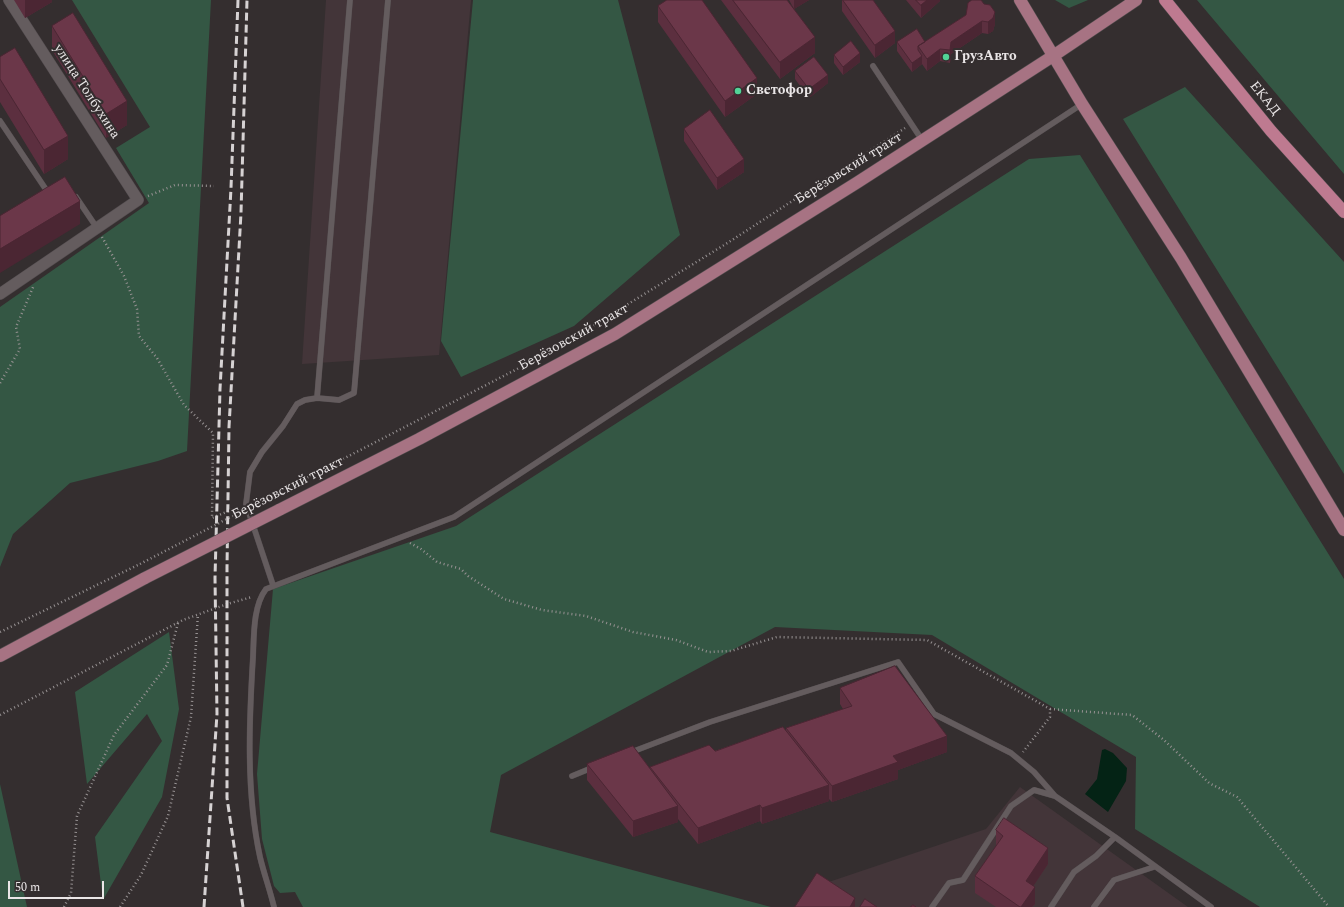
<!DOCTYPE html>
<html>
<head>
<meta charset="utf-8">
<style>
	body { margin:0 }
	#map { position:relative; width:1344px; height:907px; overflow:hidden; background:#342e2f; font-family:Spectral,serif }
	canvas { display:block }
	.scale { position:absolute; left:8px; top:881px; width:96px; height:18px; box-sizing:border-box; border:2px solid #eae6e7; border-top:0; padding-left:5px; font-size:12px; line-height:14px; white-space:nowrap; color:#eae6e7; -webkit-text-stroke:3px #342e2f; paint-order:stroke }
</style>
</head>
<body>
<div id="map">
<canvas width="1344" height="907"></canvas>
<div class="scale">50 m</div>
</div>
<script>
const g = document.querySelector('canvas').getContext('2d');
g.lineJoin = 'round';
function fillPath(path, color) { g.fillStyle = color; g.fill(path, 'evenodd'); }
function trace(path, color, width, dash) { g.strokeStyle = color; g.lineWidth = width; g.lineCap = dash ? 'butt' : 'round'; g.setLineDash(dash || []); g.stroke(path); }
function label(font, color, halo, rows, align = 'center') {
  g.font = font + ' Spectral,serif'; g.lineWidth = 4; g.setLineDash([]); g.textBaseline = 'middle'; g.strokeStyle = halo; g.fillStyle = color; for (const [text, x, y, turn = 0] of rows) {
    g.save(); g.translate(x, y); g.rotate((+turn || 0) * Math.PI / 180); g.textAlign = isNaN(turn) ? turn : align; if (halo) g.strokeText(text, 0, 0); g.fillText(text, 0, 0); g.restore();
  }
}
const built = new Path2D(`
	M326,0h145l-32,355 -137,9z
	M1020,787l168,120h-389l12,-19 175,-59z`);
const green = new Path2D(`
	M72,0h139l-24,451 -29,10 -88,22 -57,51 -13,33v-260l149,-104 -33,-55 34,-21z
	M473,0h145l62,235 -106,91 -113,51 -20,-36z
	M1055,0h33l-19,8z
	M1197,0h147v174z
	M1185,87l159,175v212l-221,-355z
	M1080,155l264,424v328h-84l-125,-78 1,-72 -204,-122 -157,-8 -274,148 -11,57 281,75h-468l-8,-15 -15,1 -6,-7 -12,-47 -5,-65 16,-185 183,-63 573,-367z
	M169,632l10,77 -17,88 -59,103 -8,-63 67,-96 -15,-27 -60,70 -12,-92z
	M0,784l27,123h-27z`);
const water = new Path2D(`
	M1105,749l8,4 14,15 -1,13 -18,31 -23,-18 12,-15 5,-29z`);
const path = new Path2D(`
	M148,196l27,-11 39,1
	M102,237l22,39 13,33 2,27 18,22 27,47 29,28 -1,85 26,-11
	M0,383l20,-34 -4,-22 18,-42
	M279,492l271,-140 179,-110 176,-114
	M410,543l11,6 16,13 24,7 7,7 36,23 38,11 44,6 47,16 43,8 32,12 23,-1 46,-14 150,3 123,69v8l-27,35
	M0,632l140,-68
	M1050,709l82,6 32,25 45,43 28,14 92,110
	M0,715l183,-95 44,-16 25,-7
	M64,907l7,-14 6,-77 37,-81 53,-70 11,-42
	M120,907l21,-32 27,-59 23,-99 7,-103`);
const service = new Path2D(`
	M350,0l-33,398 22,2 15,-7 34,-393
	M873,66l49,74
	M0,121l49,73
	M76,197l21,31
	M273,585l-27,-81 4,-32 12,-20 21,-26 14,-22 8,-4 12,-2
	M629,753l81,-31 188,-60 36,52 77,39 23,19 21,24
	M572,776l22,-9
	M274,907c-4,-17 -10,-33 -14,-50 -14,-65 -11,-134 -7,-200 1,-22 0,-51 13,-68l188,-72 628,-413
	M932,907l17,-24 14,-3 48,-74 23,-16 21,6 60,41
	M1051,907l23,-35 22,-16 19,-19 96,70
	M1094,907l20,-27 40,-13`);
const minor = new Path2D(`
	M0,294l138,-94 -129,-200`);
const primary = new Path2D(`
	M1020,0l62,104 99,154 163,272
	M279,510l140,-71 196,-105 243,-152 195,-126 83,-56
	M0,656l145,-78`);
const trunk = new Path2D(`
	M1165,0l106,131 73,81`);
const rail = new Path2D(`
	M204,907l13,-193 -2,-136 5,-189 11,-201 7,-188
	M243,907l-16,-109v-230l2,-141 12,-214 6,-213`);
const pathBridge = new Path2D(`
	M140,564l139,-72`);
const primaryBridge = new Path2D(`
	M145,578l134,-68`);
const wall = new Path2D(`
	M14,0h38v2l-27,16z
	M721,0h66l28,53 -35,26z
	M789,0h20l-15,9z
	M842,0h31l22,43 -20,15 -33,-47z
	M906,0h34v1l-19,17z
	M968,3l27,21 -2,7 -5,3 -6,-1 -31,21 -1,9 -10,-2 -13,10 -5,-7 -10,8 -15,-21v-9h28l41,-27z
	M658,6l99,88 -32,23 -67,-95z
	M52,26l75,99 -21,13 -54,-88z
	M834,55l26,7 -17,13 -9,-12z
	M0,57l68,102 -24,15 -44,-72z
	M795,71l33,12 -19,15 -14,-19z
	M684,129l60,43 -27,18 -33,-49z
	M840,688l107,64 -49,18v9l-66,23 -3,-3v2l-67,23 -2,-3 -62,23 -20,-25v3l-45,15 -46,-57v-16l63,4v-1l65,-16 71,-20v-3l57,-19 -3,-5z
	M996,830l52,34 -15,22 2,18 -3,3h-36l-21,-14v-17l21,-30z`);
const shadedWall = new Path2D(`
	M25,0h27v2l-27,16z
	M794,0h15l-15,9z
	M927,0h13v1l-19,17v-13z
	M995,12v12l-2,7 -5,3v-12z
	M982,21v12l-31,21 -1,9v-13l1,-8z
	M895,31v12l-20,15v-13z
	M815,37v16l-35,26v-17z
	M940,49v12l-13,10v-12z
	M860,53v9l-17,13v-8z
	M922,56v8l-10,8v-9z
	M828,75v8l-19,15v-9z
	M757,78v16l-32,23v-16z
	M127,101v24l-21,13v-24z
	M68,136v23l-24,15v-24z
	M744,159v13l-27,18v-12z
	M80,201v23l-80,49v-24z
	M947,736v16l-49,18v9l-66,23v-16l61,-30z
	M829,785v16l-67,23v-16z
	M760,805v16l-62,23v-16z
	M678,806v16l-45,15v-16z
	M1048,848v16l-22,33v-16z
	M1035,887v17l-3,3h-11z
	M855,898v9h-5z`);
const building = new Path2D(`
	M667,0h35l55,78 -32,23 -67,-95z
	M733,0h54l28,37 -35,25z
	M843,0h30l22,31 -20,14z
	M916,0h11l-6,5z
	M972,0h9l3,4 6,1 5,7 -2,6 -5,4 -6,-1 -31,21 -1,8 -10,-1 -13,10 -9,-13 48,-31 2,-12z
	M73,13l54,88 -21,13 -54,-88z
	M917,29l8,13 -7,4v4l4,6 -10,7 -15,-21z
	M851,41l9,12 -17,14 -9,-12z
	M15,48l53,88 -24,14 -44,-71v-22z
	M814,57l14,18 -19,14 -14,-18z
	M710,110l34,49 -27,19 -33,-49z
	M65,177l15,24 -80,48v-33z
	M895,666l52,70 -54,20 5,6 -66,24 -46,-58 66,-22 -12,-18z
	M783,727l46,58 -67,23 -2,-3 -62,23 -48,-61 59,-22 6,6z
	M633,746l45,60 -45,15 -46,-57z
	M1004,818l44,30 -22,33 9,6 -14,20h-1l-45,-31 28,-40 -7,-6z
	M817,873l38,25 -5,9h-55z
	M865,899l12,8h-17z
	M913,905l3,2h-5z`);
const markers = [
	[946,57,4,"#52d397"],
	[738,91,4,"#52d397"]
];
const poiNames = [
	["ГрузАвто",954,57],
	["Светофор",746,91]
];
const streetNames = [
	["улица Толбухина",86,92,57],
	["ЕКАД",1264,99,51],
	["Берёзовский тракт",849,169,-32],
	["Берёзовский тракт",574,338,-29],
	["Берёзовский тракт",288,489,-27]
];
fillPath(built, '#433539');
fillPath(green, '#345744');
fillPath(water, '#042315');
trace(service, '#524c4e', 6);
trace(minor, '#524c4e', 12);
trace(primary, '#524c4e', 13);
trace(trunk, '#524c4e', 13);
trace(path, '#979293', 2.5, [1, 3]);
trace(service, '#645c5e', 5.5);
trace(minor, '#645c5e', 11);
trace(primary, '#a77383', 12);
trace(trunk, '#be7a90', 12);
trace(rail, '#d6d2d3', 3, [8, 4]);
trace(primaryBridge, '#524c4e', 13, []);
trace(pathBridge, '#979293', 2.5, [1, 3]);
trace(primaryBridge, '#a77383', 12);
fillPath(wall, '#5c2f3f');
fillPath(shadedWall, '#4b2633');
fillPath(building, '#6b3749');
trace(building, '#4b2633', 1);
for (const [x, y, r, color] of markers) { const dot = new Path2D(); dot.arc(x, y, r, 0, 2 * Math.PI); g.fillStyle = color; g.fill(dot); trace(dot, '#342e2f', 1.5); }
label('bold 14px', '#eae6e7', '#342e2f', poiNames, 'left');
label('14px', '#eae6e7', '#342e2f', streetNames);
</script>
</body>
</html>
